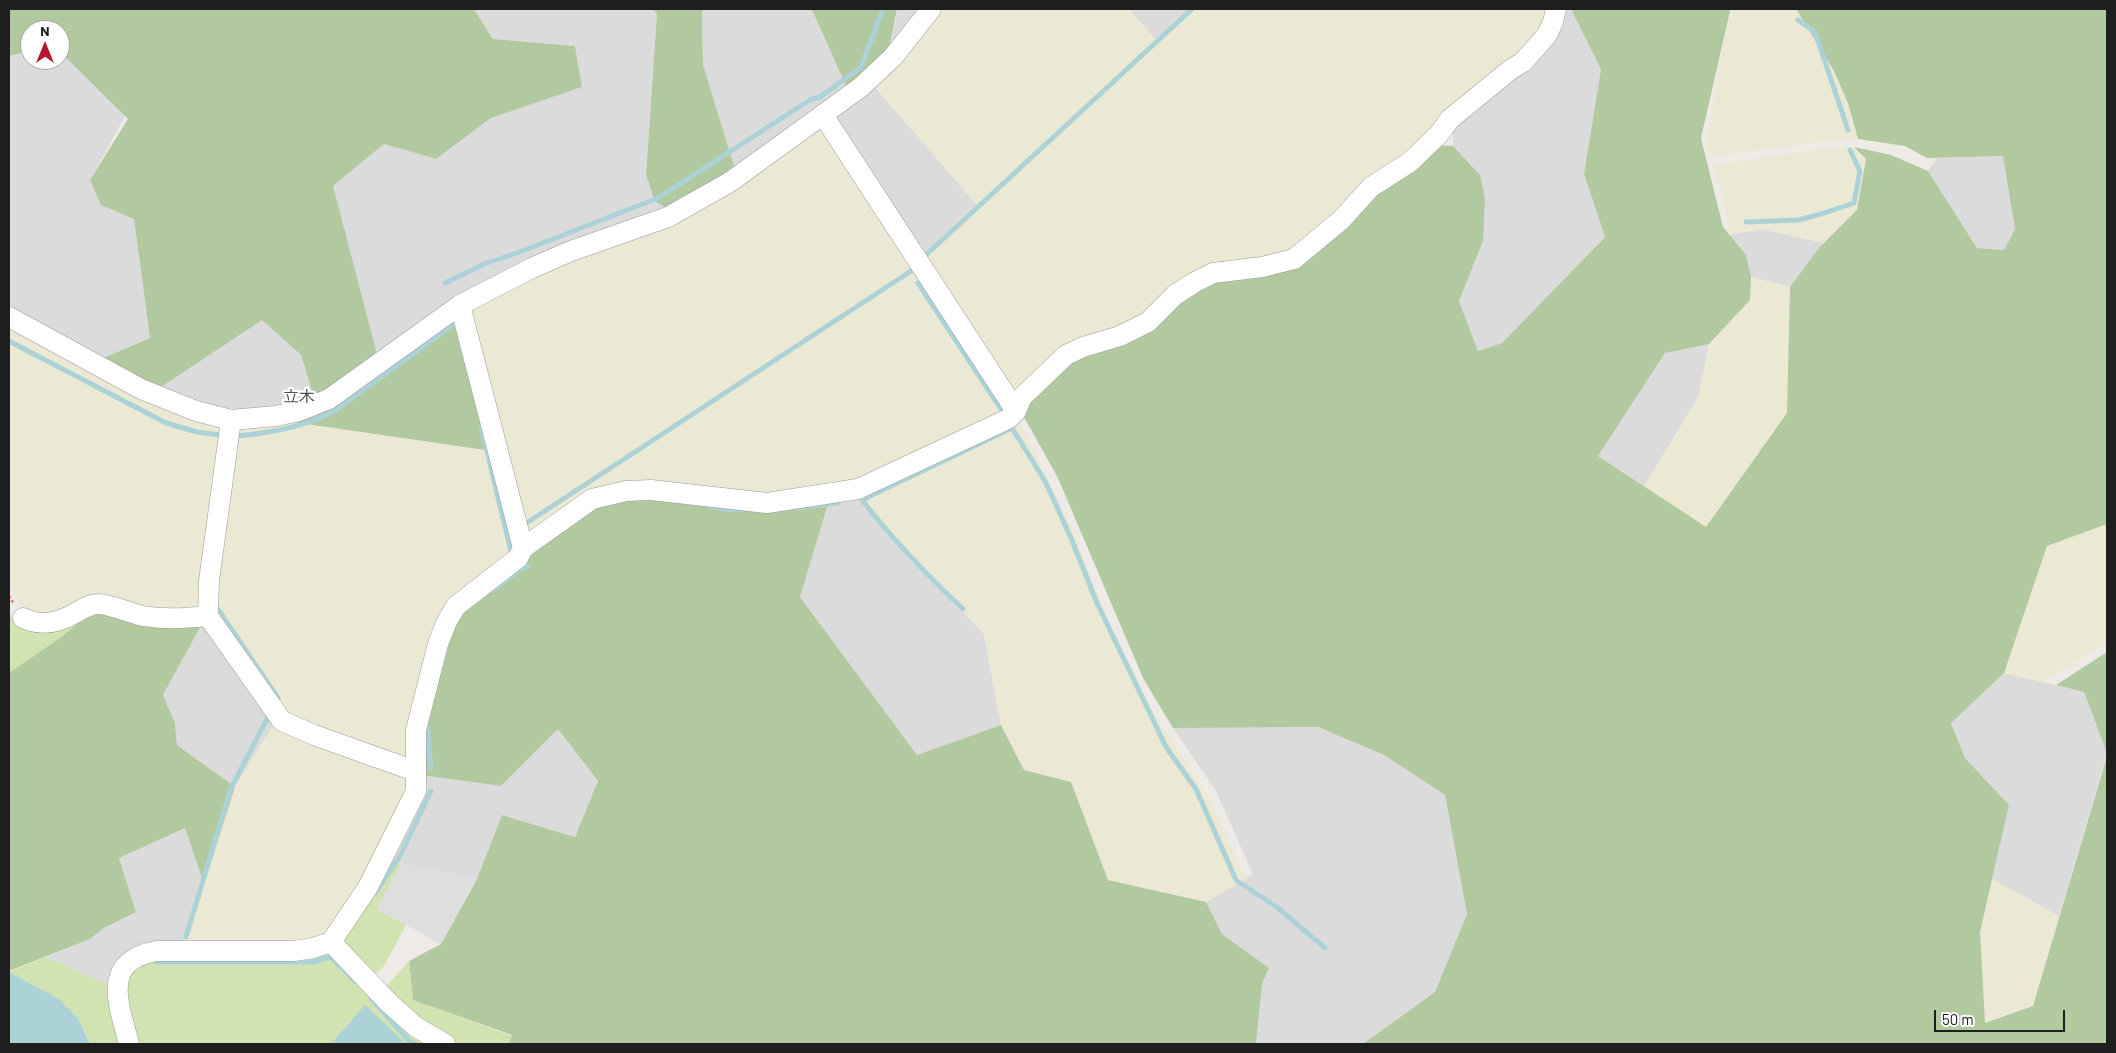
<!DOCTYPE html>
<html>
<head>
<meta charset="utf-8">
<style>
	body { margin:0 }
	#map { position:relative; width:2116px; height:1053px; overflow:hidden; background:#eeeae5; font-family:Barlow,sans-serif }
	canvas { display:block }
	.frame { position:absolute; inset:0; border:10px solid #1e1e1e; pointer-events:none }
	.north { position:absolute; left:20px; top:20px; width:50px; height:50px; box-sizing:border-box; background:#fff; border:1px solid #a5a5a5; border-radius:50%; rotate:0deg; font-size:14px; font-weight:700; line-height:20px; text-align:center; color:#1e1e1e }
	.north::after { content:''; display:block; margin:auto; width:18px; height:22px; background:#b7162c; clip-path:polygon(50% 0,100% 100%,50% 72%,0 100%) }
	.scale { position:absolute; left:1934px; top:1010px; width:131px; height:22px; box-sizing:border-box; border:2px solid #1e1e1e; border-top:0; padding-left:6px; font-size:15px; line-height:18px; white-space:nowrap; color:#1e1e1e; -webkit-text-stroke:4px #fff; paint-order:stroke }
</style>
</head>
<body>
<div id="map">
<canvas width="2116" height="1053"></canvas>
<div class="frame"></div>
<div class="north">N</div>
<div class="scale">50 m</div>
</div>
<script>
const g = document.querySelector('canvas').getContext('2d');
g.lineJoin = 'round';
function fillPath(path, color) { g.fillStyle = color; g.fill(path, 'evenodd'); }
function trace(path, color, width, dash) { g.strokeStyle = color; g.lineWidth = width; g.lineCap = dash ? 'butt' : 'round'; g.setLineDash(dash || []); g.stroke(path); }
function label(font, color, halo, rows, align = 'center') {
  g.font = font + ' Barlow,"Noto Sans JP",sans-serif'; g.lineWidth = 4.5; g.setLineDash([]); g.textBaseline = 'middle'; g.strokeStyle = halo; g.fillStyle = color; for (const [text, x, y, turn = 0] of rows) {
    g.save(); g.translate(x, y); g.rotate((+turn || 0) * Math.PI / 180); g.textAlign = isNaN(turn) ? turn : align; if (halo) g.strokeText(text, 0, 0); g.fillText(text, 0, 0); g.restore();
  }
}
const residential = new Path2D(`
	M474,9h179l4,5 -11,161 21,33 -239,107 -51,39 -45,-168 52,-42 52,15 55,-41 91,-31 -7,-41 -82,-7z
	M702,9h108l3,3 35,78 -114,76 -31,-101z
	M897,9h28l-37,44 8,-35z
	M1129,9h63l-35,32z
	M1561,9h10l30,60 -17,105 21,63 -103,106 -24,8 -19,-50 24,-60 -3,-66 -27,-29v-18z
	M30,51v9h30v-8l65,64 -35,64 11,25 33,14 16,119 -49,21 -92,-52v-251z
	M873,85l105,121 -52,49 -92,-140z
	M2003,156l12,73 -11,21 -27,-2 -49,-77 9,-13z
	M1761,229l64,14 -35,44 -39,-10 -5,-22 -17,-20z
	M262,319l39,36 13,43 -61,14 -32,-1 -63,-22z
	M1709,344l-11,54 -54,88 -46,-30 67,-103z
	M863,495l21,33 100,106 17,91 -84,30 -117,-158 28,-93z
	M203,622l72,100 -40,65 -58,-42 -2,-22 -12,-28z
	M2004,673l80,19 23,61 -48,163 -67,-37 17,-74 -44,-47 -14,-36z
	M1318,727l66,28 61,40 22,119 -32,78 -72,52h-107l6,-60 7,-16 -47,-34 -16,-32 47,-28 -38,-85 -42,-61z
	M558,729l40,52 -23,56 -73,-22 -25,64 -88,-17 24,-43 8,-44 80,11z
	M185,828l19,56 -21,60 -71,42 -66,-29 44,-18 14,-11 32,-16 -17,-54z`);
const farmland = new Path2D(`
	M942,9h187l28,32 35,-32h359v2l-25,39 -220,193 -162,73 -135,79 -83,-140 52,-49 -105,-121 28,-27z
	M1730,9h66l38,62 14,32 10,36 -23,1 -122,16 -4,-3 -3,-12z
	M816,126h10l182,281 -2,8 -152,71 -331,55 -54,-234 78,-40 128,-47z
	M1854,147l12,12 -9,51 -32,33 -64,-14 -32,6 -4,-32 -11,-32v-6l99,-15z
	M1751,277l39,10 -3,126 -81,115 -62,-42 54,-88 11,-54 41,-44z
	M9,323l213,104 -19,181 -6,6 -113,-9 -55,12 -20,-29z
	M286,421l206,30 25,101 -107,209 -125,-43 -73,-109 27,-182z
	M1013,423l8,2 54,110 27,72 52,106 55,86 37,80 -40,23 -98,-22 -37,-97 -47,-13 -23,-45 -17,-91 -100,-106 -21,-33z
	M2107,524v119l-65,39 -38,-9 43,-127z
	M275,722l135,52v8l-44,97 -37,54 -33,12 -113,-1 52,-157z
	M1992,879l67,37 -26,90 -49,17 -4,-91z`);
const grass = new Path2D(`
	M94,610l-34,28 -51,35v-57l22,11z
	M389,862l12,2 -24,45 29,16 -22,41 -12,11 -30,-33z
	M329,949l106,95h-301l-10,-37 4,-39 14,-9z
	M46,957l66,29 13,58h-35l-12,-26 -19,-19 -50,-27z
	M409,961l4,39 99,36 -3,8h-59l-67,-54z`);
const forest = new Path2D(`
	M9,9h465l19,30 82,7 7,41 -91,31 -55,41 -52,-15 -51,42 44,168 -63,44 -13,-43 -39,-35 -104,69 -57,-30 49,-21 -16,-119 -33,-14 -11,-25 38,-61 -68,-67v-22h-30v21l-21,5z
	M653,9h49l1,56 31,101 -17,13 -50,29 -12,-7 -9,-26 11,-161z
	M810,9h87l-9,44 -40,37 -35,-78z
	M1571,9h158l1,2 -29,127 22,89 23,28 5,22 -1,23 -41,44 -44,9 -67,103 108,71 81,-114 3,-126 29,-39 38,-38 9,-51 -12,-12 37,8 37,16 49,77 27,2 11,-21 -12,-73 -76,2 -22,-12 -47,-7 -10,-36 -14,-32 -38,-62h311v515l-60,22 -43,127 -53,50 14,35 44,47 -29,127 5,91 48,-17 74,-250v288h-744l72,-52 32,-78 -22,-119 -61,-40 -66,-28 -145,1 -30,-50 -85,-200 -34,-61 1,-13 46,-45 140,-78 84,-18 137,-118 21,1 27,29 5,24 -2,42 -24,60 19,50 24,-8 103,-106 -21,-63 17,-105z
	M454,316l38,135 -206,-30z
	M627,496l138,12 63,-4 -28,93 117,158 84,-30 23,45 47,12 37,98 98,22 16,32 47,34 -7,16 -6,60h-747l3,-9 -99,-35 -4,-39 32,-17 36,-65 25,-64 73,22 23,-56 -40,-52 -57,57 -80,-11 -1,-46 39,-118 78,-67 47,-34z
	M94,610l109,12 -40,73 12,28 2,22 58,42 -31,97 -19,-56 -66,30 17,54 -32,16 -14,11 -81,32v-298l51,-35z
	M2107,652v101l-23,-61 -28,-7z`);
const parking = new Path2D(`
	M401,864l76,15 -36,65 -64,-35z`);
const water = new Path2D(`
	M9,972l50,27 19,19 12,26h-81z
	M365,1005l41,39h-75z`);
const stream = new Path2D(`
	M1798,20l17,12 33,98
	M1746,222l53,-2 25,-7 30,-10 6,-32 -10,-21
	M926,255l266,-246
	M445,283l39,-19 33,-11 141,-55 152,-98 10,-3 41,-30 22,-58
	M918,283l83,126
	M9,341l157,82 31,9 23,3
	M481,426l31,130
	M236,439l1,-3c34,-3 69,-9 99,-26l121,-88 1,3
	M711,506l13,3 18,1
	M795,508l43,-5
	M525,524l386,-253
	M519,570l9,-4
	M493,590l26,-20 -3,-6
	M215,605l63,93
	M963,609c-36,-34 -70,-69 -101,-109l150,-72 33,53 26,57 26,65 69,144 30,42 40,91 42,28 47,40
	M427,726l4,42
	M375,893l25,-37 31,-65
	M186,937l45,-149 36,-69
	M156,962h158l17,-5 24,24
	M371,998l38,43 7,3`);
const path = new Path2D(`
	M9,596l5,8`);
const minor = new Path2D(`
	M823,115l193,296
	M460,305l63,243
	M9,317l132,72 55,22 35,9 45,-4 23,-5 30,-12 131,-94 72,-37 39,-17 97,-34 62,-35 131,-95 32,-30 38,-48
	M231,420l-22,161 -1,35 74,105 32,14 101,36
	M23,618c19,9 36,5 54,-6 7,-4 13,-8 22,-8 9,0 32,9 44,12 22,4 43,2 65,0
	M331,942l59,62 26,23 29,17
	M129,1044c-10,-40 -29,-82 27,-93h138l19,-3 18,-6 37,-55 48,-96v-61l22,-86 9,-23 9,-15 62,-48 5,-10 69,-49 34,-8 25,-1 116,13 91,-14 150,-70 8,-8 6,-14 44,-42 17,-8 37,-11 28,-14 27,-27 20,-13 18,-9 49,-6 32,-8 47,-39 30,-33 39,-25 29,-28 11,-15 60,-49 13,-8 24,-27 6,-13 3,-13`);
const quarterNames = [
	["立木",299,397]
];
fillPath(residential, '#dcdbdb');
fillPath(farmland, '#ebe9d3');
fillPath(grass, '#d0e3b1');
fillPath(forest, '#b1c99f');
fillPath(parking, '#dedede');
fillPath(water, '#abd3d7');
trace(stream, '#abd3d7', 5);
trace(minor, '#9b9b9b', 21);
trace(path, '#ea7a7e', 3, [2.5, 2.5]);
trace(minor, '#fff', 20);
label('16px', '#515151', '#fff', quarterNames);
</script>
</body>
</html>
